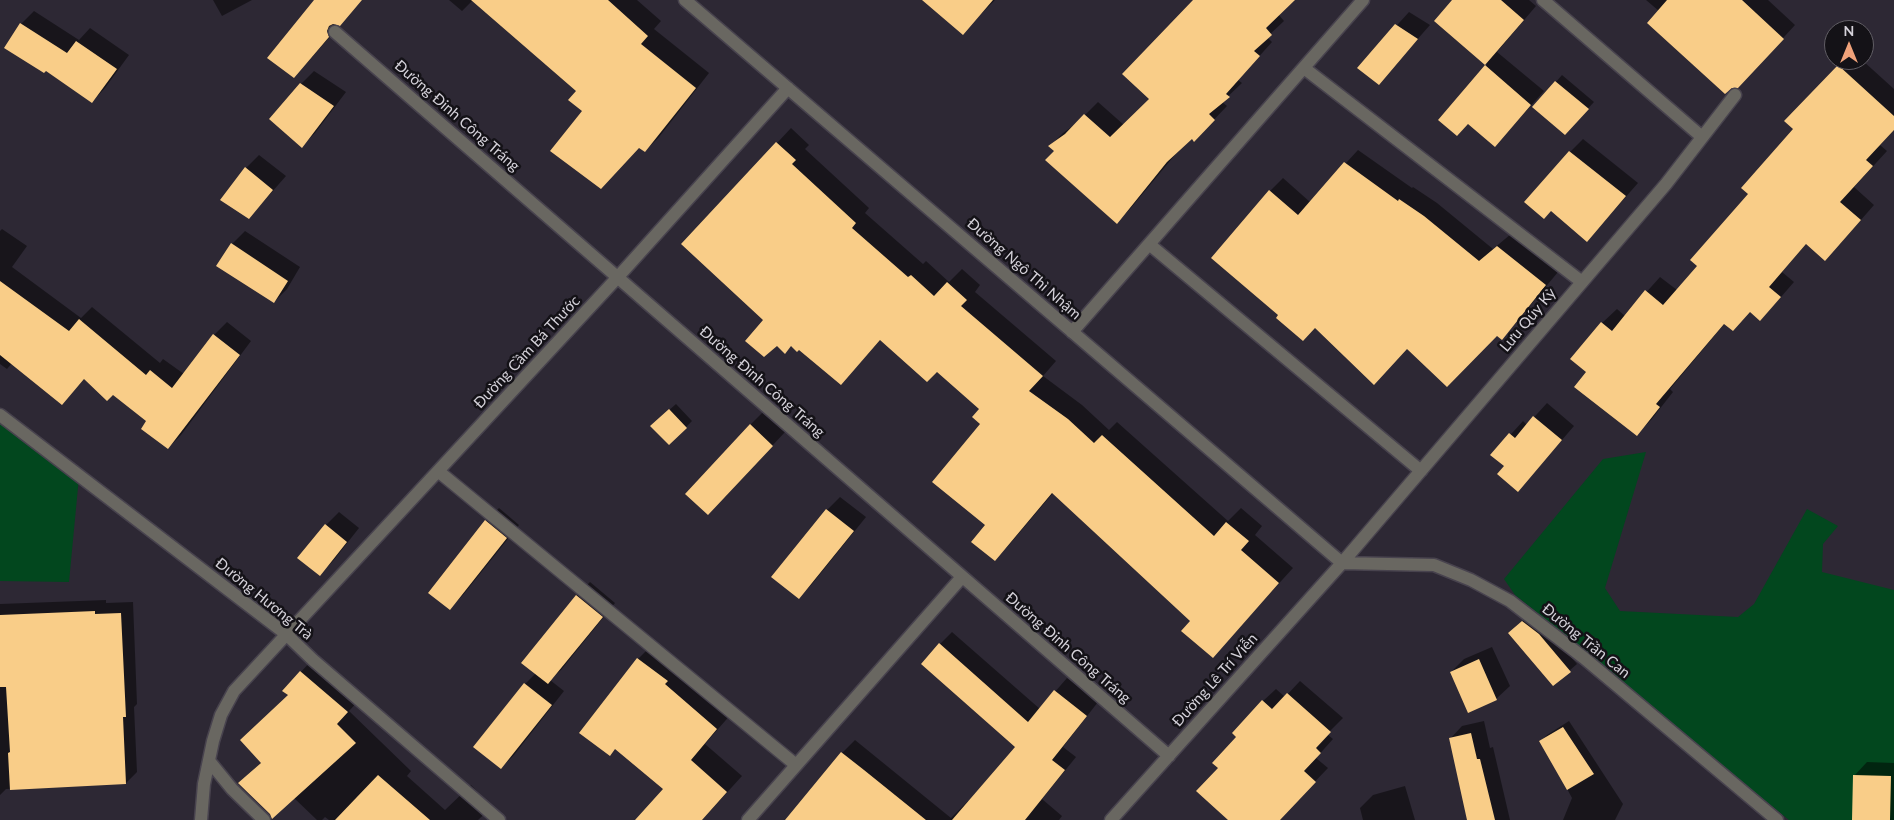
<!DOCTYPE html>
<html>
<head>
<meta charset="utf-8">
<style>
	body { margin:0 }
	#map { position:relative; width:1894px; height:820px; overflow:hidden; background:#2d2834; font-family:Lato,sans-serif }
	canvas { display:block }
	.north { position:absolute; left:1824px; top:20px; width:50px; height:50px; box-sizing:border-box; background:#141217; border:1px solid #615e65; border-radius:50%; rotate:0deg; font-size:14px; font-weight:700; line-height:20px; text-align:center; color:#d4d1d9 }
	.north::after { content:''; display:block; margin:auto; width:18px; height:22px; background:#f0a27a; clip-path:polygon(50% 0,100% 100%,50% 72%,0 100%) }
</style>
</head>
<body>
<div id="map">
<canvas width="1894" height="820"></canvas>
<div class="north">N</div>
</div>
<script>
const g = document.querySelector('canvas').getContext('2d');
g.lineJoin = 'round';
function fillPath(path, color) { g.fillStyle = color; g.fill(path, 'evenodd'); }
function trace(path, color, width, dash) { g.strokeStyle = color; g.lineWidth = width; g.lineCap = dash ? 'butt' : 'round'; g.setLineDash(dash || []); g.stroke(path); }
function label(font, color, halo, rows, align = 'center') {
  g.font = font + ' Lato,sans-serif'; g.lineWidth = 5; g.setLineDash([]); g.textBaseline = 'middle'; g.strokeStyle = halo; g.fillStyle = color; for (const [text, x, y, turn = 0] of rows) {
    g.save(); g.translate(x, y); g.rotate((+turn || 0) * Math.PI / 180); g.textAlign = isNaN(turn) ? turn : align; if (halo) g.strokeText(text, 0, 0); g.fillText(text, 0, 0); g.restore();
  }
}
const green = new Path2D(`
	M0,421l79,56 -10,105 -69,-1z
	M1646,452l-41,136 15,23 118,6 16,-13 53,-95 31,17 -15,18 -1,28 72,18v230h-105l-106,-86 -95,-81 -73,-58 -11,-16 99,-120z`);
const shadow = new Path2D(`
	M213,0h39l-30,16z
	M315,0h47l-55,63z
	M449,0h24l-11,11z
	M473,0h164l24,21 -7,8 55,44 -50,64 -14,14z
	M924,0h71l-33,33z
	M1194,0h99l-15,14 6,7 -17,16 5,5 -34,38 4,3 -20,19 5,4 -20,21 -15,10 -13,13 -49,59 -13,13 -67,-76 13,-13 14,-10 21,-21 26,23 27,-26z
	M1454,0h75l7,6 -39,46 47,39 -49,55 -26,-23 -12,12 -18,-16 48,-54 -52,-44z
	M1646,0h122l27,25 -44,48 -92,-62z
	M34,11l45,29 11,-12 39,27 -24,33 -13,14 -71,-78z
	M1409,12l21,13 -52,59 -20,-16z
	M1845,60h17l32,29v41l-14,15 7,6 -33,36 20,18 -35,40 -32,-2 -25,29 12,10 -20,23 -23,6 -26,12 -55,66 3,3 -22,28 -14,14 -49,-62 14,-49 15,-14 8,7 35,-39 17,13 21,-24 97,-137 -10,-8z
	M314,71l32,21 -31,41 -13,13 -1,-62z
	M1562,75l32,27 -23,25 -37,-20z
	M791,128l18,17 -4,4 64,59 -4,5 58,51 3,-3 23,21 13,-13 18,16 -5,7 81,69 -13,15 39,29 27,25 8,-8 111,99 13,-13 21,18 -7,9 38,33 -80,88 -21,-35 -139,-128 -44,52 -14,14 -8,-34 -6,-116 -44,-39 -56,-31 -40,45 -76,-64 -82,-76z
	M1583,139l55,44 -51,58 -17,-89z
	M1358,150l54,38 1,-1 24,16 56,46 18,-15 47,38 -44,53 -12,13 -5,-4 -90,13 -91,-20 -36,-12 -10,-124 13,-13 27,24z
	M259,155l27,21 -37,42 -3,-50z
	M2,229l25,17 -15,21 69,51 11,-11 68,56 3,-4 21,15 30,-39 13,-13 24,19 -70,94 -13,13 -20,-27 -35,-28 -28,-15 -23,26 -50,-41 -5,6 -7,-5v-133z
	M245,231l55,36 -13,22 -13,13 -42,-58z
	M1547,403l27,23 -44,51 -25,-11 -13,-11 31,-34 4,4z
	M676,404l16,17 -6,6 -28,-7z
	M763,412l22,20 -64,69 29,-76z
	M840,497l26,20 -54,67 -13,13 -26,-20 54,-67z
	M499,508l20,17 -56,70 -13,13 36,-87z
	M339,512l20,16 -26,33 -13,13 6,-49z
	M590,582l25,21 -54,67 -11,10 14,11 -50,64 -13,13 24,-84 11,-11 -13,-10 54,-68z
	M106,600v3l27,-1 4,102 -3,3 3,65 -11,11 -120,6 -6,6v-191z
	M1530,615l15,12 32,37 -24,21 -37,-59z
	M952,632l88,77 27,-31 31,24 -35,45 13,10 -34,42 20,17 -3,4h-272l55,-67 13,-13 96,78 17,-17 1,1 48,-55 -77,-103z
	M654,643l78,70 -27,31 37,32 -40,44h-65l28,-31 -49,-41 -35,-16 57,-73z
	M1492,647l18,39 -14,13 -45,-27 13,-13z
	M313,659l47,40 -11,12 62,60 -4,5 38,34 26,-25 21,22 -14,13h-149l-4,-3 -3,3h-5l-23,-22 -42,-27 10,-9 27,-67 -5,-5z
	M1300,681l43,37 -16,16 6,5 -17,19 12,10 -50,52h-49l-9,-52 18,-31 25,-36 13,-12 9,8z
	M1484,721l6,27 3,-1 17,73h-41l-19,-81 12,-13z
	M1569,721l54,83 -8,16h-52l9,-22 -31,-57 6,-6z
	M1867,762l27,1v57h-41l1,-44z
	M1405,786l10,34h-52l-3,-12 13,-13z`);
const building = new Path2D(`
	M314,0h48l-22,26 -7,-2 -4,2 -2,5 2,6 -35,41 -27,-20z
	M471,0h137l40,36 -7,8 55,44 -51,64 -6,-4 -38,41 -51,-38 32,-40 -14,-11 8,-9z
	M922,0h71l-30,35z
	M1193,0h102l-29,28 6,7 -18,16 6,5 -34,38 4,3 -21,17 6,6 -21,22 -2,-3 -25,23 -50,62 -72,-64 9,-9 -6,-5 17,-12 19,-20 26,23 39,-38 -27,-25z
	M1452,0h49l23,20 -39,45 -51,-44z
	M1667,0h75l42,39 -46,49h-6l-7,6 -78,-71z
	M20,23l47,30 9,-12 41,28 -25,34 -46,-32 -2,2 -40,-25z
	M1395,24l23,15 -39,46 -22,-17z
	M1485,65l46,40 -36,42 -27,-23 -11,12 -19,-16z
	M1838,65l56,51v14l-28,30 7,6 -33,36 21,18 -36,41 -19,-17 -37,43 12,10 -21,24 -10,-9 -17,19 -9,-7 -68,80 4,3 -23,29 -63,-49 12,-15 -16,-13 31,-37 11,9 33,-41 18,15 34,-39 -7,-6 58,-66 -7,-6 52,-59 -9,-8z
	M1555,81l34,28 -24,26 -33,-28z
	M300,83l34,23 -32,42 -33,-29z
	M776,142l20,18 -4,4 64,59 -4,5 56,49 3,-2 23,21 13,-14 20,18 -6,6 82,70 -14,15 39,28 26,24 8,-8 112,101 12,-14 23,19 -8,9 38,33 -66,75 -32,-27 9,-10 -138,-128 -57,68 -24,-19 14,-17 -53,-43 48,-58 -8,-7 7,-8 -42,-37 -10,10 -47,-42 -39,45 -42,-35 -2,2 -6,-6 -6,8 -8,-8 -13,11 -19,-16 18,-21 -82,-76z
	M1569,151l57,45 -39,46 -36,-31 -7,8 -20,-17z
	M1344,162l54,39 1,-2 25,17 55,45 18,-15 49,39 -44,55 -5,-4 -50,51 -40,-38 -33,36 -59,-57 -12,13 -27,-23 2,-3 -67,-57 58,-68 29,25z
	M245,167l28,23 -24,29 -29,-19z
	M231,243l57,38 -14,22 -58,-37z
	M0,281l69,50 10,-12 67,56 4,-5 22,18 41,-54 27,21 -72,94 -27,-20 5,-8 -33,-26 -6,6 -23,-22 -22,26 -62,-50z
	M669,409l18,19 -18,17 -19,-19z
	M1533,416l29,24 -44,52 -21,-18 7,-8 -14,-11 19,-22 6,5z
	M750,424l23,22 -65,69 -23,-21z
	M826,509l28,22 -55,68 -28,-22z
	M485,520l22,18 -57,72 -22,-17z
	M325,524l22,18 -27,34 -23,-18z
	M576,595l27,22 -55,67 -27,-21z
	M95,611v3l26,-1 5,104h-3l3,67 -116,6 -2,-37 2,-1 -4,-65h-6v-72z
	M1522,621l17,13 32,38 -18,14 -45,-53z
	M939,643l89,79 26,-32 33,26 -35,44 13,10 -40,50h-73l63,-73 -94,-83z
	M637,658l31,23 -3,3 52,45 -26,31 36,32 -25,28h-67l28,-31 -48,-40 -5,7 -31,-23z
	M1479,659l18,41 -29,13 -18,-41z
	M300,671l48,41 -11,12 19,19 -84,76 -2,-5 -32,-31 23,-20 -21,-23 48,-45 -6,-4z
	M524,683l28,22 -51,64 -28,-22z
	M1287,693l44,39 -15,16 5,5 -17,18 12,11 -36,38h-52l-32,-29 22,-23 -6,-5 24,-26 -4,-4 30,-33 10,9z
	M1563,727l31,47 -27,16 -28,-49z
	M1471,733l6,26h3l15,61h-28l-18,-82z
	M841,752l23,18 62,50h-141z
	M378,775l52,45h-95z
	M1853,775l38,1 -1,44h-38z`);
const minor = new Path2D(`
	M685,0l657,563
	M1543,0l159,137
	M335,32l834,724
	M1304,68l278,214
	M1149,244l272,227
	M1072,332l291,-332
	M0,415l286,219 27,26 186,160
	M438,471l358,294
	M1342,563l92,2 37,15 39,21 74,57 193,162
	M210,762l22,27 32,31
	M201,820l3,-36 9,-43 8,-26 13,-24 383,-413 171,-190
	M748,820l214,-243
	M1111,820l231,-257 324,-379 69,-89`);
const streetNames = [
	["Đường Đinh Công Tráng",457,116,41],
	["Đường Ngô Thì Nhậm",1024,269,41],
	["Lưu Qúy Kỳ",1528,320,-50],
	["Đường Cầm Bá Thước",527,352,-47],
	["Đường Đinh Công Tráng",762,382,41],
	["Đường Hương Trà",264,599,39],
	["Đường Trần Can",1586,641,39],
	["Đường Đinh Công Tráng",1068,648,41],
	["Đường Lê Trí Viễn",1215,680,-48]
];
fillPath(green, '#02471e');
fillPath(shadow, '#0007');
fillPath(building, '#f9cd88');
trace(minor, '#48434e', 15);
trace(minor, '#696761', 12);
label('15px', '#d4d1d9', '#141217', streetNames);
</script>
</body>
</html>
